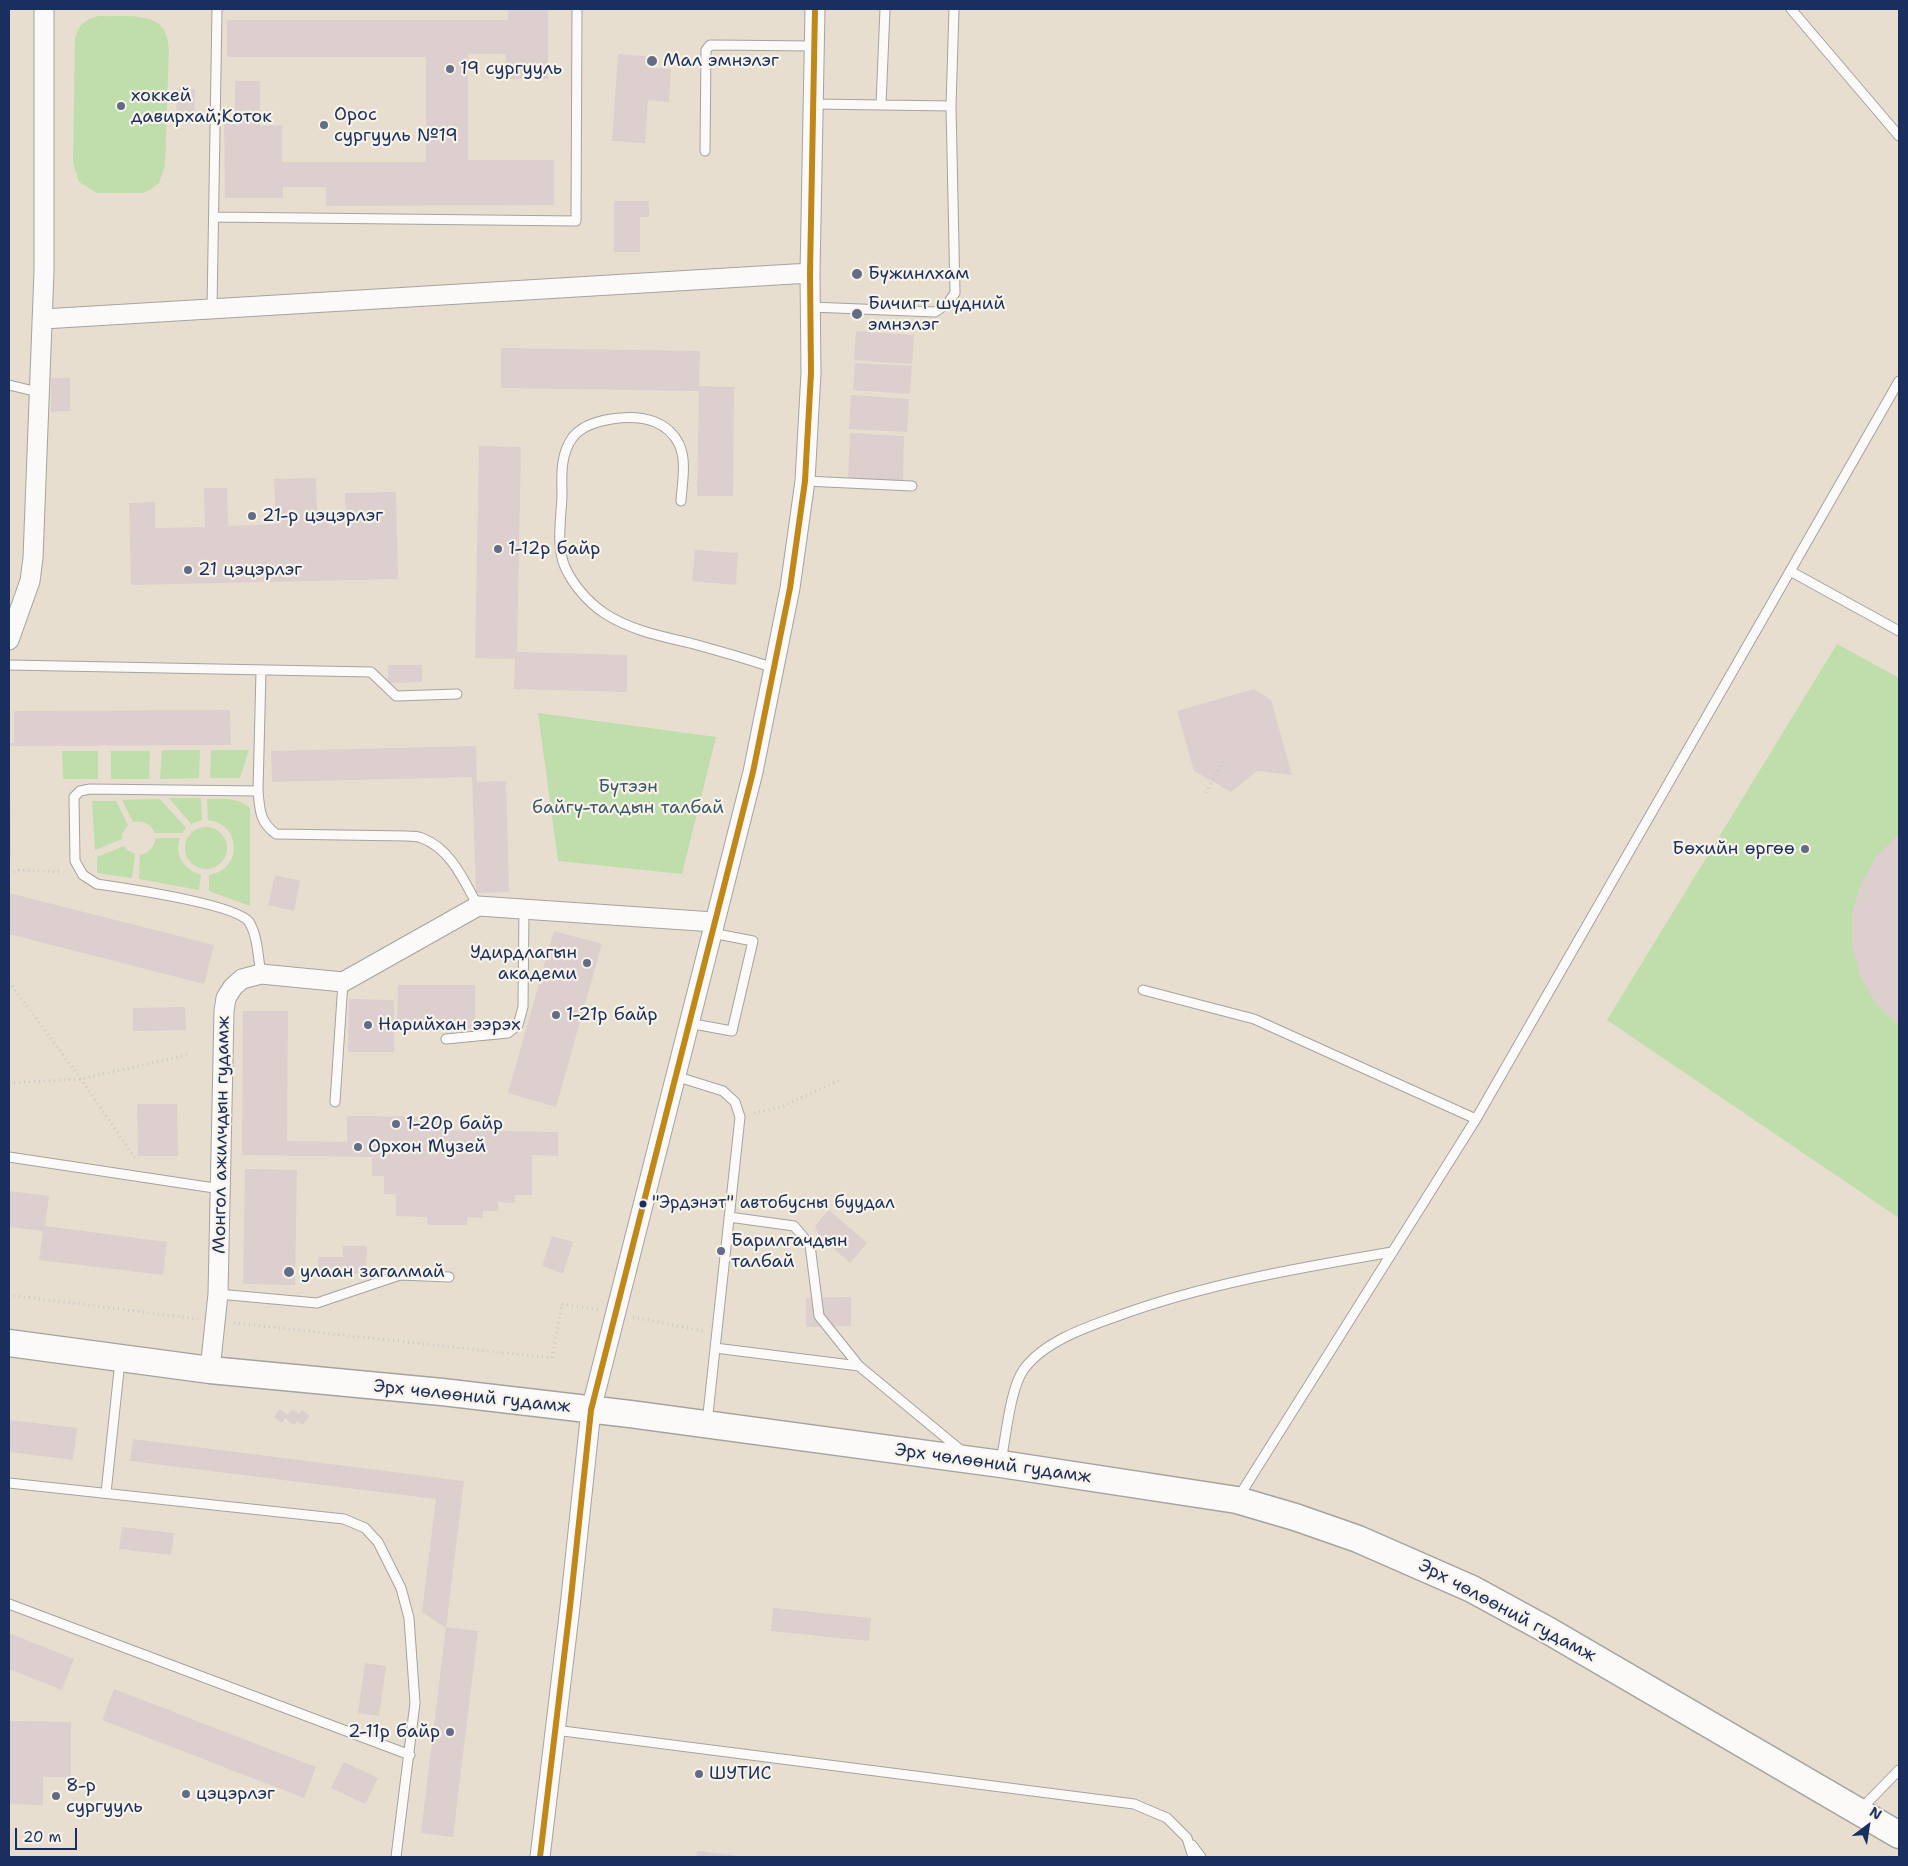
<!DOCTYPE html>
<html>
<head>
<meta charset="utf-8">
<style>
	body { margin:0 }
	#map { position:relative; width:1908px; height:1866px; overflow:hidden; background:#e7decf; font-family:"Shantell Sans",sans-serif }
	canvas { display:block }
	.frame { position:absolute; inset:0; border:10px solid #1b2f5e; pointer-events:none }
	.north { position:absolute; left:1843px; top:1801px; width:50px; height:50px; -webkit-text-stroke:4px #f7f3e8; paint-order:stroke; rotate:31deg; font-size:14px; font-weight:700; line-height:20px; text-align:center; color:#1b2f5e }
	.north::after { content:''; display:block; margin:auto; width:18px; height:22px; background:#1b2f5e; clip-path:polygon(50% 0,100% 100%,50% 72%,0 100%) }
	.scale { position:absolute; left:15px; top:1828px; width:62px; height:22px; box-sizing:border-box; border:2px solid #1b2f5e; border-top:0; padding-left:6px; font-size:15px; line-height:18px; white-space:nowrap; color:#1b2f5e; -webkit-text-stroke:4px #f7f3e8; paint-order:stroke }
</style>
</head>
<body>
<div id="map">
<canvas width="1908" height="1866"></canvas>
<div class="frame"></div>
<div class="north">N</div>
<div class="scale">20 m</div>
</div>
<script>
const g = document.querySelector('canvas').getContext('2d');
g.lineJoin = 'round';
function fillPath(path, color) { g.fillStyle = color; g.fill(path, 'evenodd'); }
function trace(path, color, width, dash) { g.strokeStyle = color; g.lineWidth = width; g.lineCap = dash ? 'butt' : 'round'; g.setLineDash(dash || []); g.stroke(path); }
function label(font, color, halo, rows, align = 'center') {
  g.font = font + ' "Shantell Sans",sans-serif'; g.lineWidth = 4.5; g.setLineDash([]); g.textBaseline = 'middle'; g.strokeStyle = halo; g.fillStyle = color; for (const [text, x, y, turn = 0] of rows) {
    g.save(); g.translate(x, y); g.rotate((+turn || 0) * Math.PI / 180); g.textAlign = isNaN(turn) ? turn : align; if (halo) g.strokeText(text, 0, 0); g.fillText(text, 0, 0); g.restore();
  }
}
const green = new Path2D(`
	M99,16c18,1 50,-4 63,11 5,6 6,15 7,23l-4,116 -6,17 -9,7 -7,3h-46l-18,-11 -6,-20 2,-123c3,-14 10,-20 24,-23z
	M1837,644l62,34v540l-292,-198z
	M538,713l178,24 -34,137 -124,-13z
	M162,750h38l-1,28 -39,1z
	M211,750h38l-9,28h-30z
	M62,751h36v28h-35z
	M111,751h39l-1,28h-38z
	M169,798h32l1,22 -11,4z
	M160,799l26,29 -4,5h-27c-5,-10 -12,-13 -22,-11l-11,-22z
	M207,799c16,0 30,-2 43,9v98l-41,-15v-16c34,-5 33,-51 -1,-55z
	M92,801h24l12,24 -6,9v5l-27,11z
	M185 848a21 21 0 1 1 42 0a21 21 0 1 1-42 0Z
	M156,838h24c-6,18 4,31 21,37l-2,15 -60,-11 1,-24c9,-2 14,-8 16,-17z
	M124,846l3,4 8,4 -3,24 -35,-5v-16z`);
const building = new Path2D(`
	M508,9h40v70h-42v-25h-38v106h86v45l-228,1v-19h-43v11h-58l-1,-77h11v-40h25v45l22,-1v37h144v-105h-199v-37h281z
	M618,54l36,3 -1,11 18,1 -2,33 -21,-2 -3,43 -33,-2z
	M177,88l18,1 -1,35 -18,-1z
	M614,201h35v16h-9v35h-26z
	M856,331l58,4 -2,29 -58,-4z
	M501,348l199,3 -1,35 35,1 -1,109h-36l2,-105 -198,-3z
	M855,363l57,3 -2,28 -57,-4z
	M51,378h19v33l-19,1z
	M851,395l58,4 -2,33 -58,-3z
	M850,433l54,3 -1,45 -55,-3z
	M479,446l42,1 -4,205 110,3v37l-113,-3 1,-30 -40,-1z
	M316,478l1,42 29,-1 -1,-26 51,-1 2,87 -267,6 -2,-82 26,-1v26l50,-1 -1,-39h23l1,38 48,-2 -2,-45z
	M695,550l43,3 -2,32 -44,-4z
	M388,665h34v17l-34,1z
	M1254,689l17,11 21,75 -35,-4 -26,21 -37,-21 -17,-60z
	M230,710l1,35 -222,1v-3h5v-32z
	M476,746l1,36 29,-1 3,111 -33,1 -4,-116 -200,5 -1,-31z
	M9,766h1l1,91h-2z
	M1899,834v192l-24,-24 -15,-27 -8,-30v-32l9,-29 15,-27z
	M275,875l25,6 -6,30 -26,-6z
	M9,893l205,52 -10,39 -195,-50z
	M554,931l48,13 -46,163 -48,-14z
	M398,985h77v44l-78,-1z
	M349,999l45,1v52h-46z
	M185,1007l1,23 -53,1v-23z
	M243,1011h45l-1,130 60,1v-26l99,1 -1,13 113,2v24l-26,-1v40h-17l-1,8 -16,-1v9h-15v7l-16,-1v8h-40v-8l-31,-1v-22h-12v-18h-12v-19l-130,-2z
	M137,1104h40l1,52h-40z
	M245,1169l52,1 -2,115 -52,-1z
	M9,1191l40,5 -4,30 122,16 -4,33 -124,-15 4,-29 -34,-4z
	M829,1210l38,33 -17,20 -31,-27 -4,-10z
	M552,1236l21,6 -10,32 -21,-8z
	M343,1246h24l-1,28 -48,-1v-16h25z
	M851,1297v29l-45,1v-29z
	M279,1409l9,6 4,-6 7,5 3,-4 8,6 -7,9 -6,-4 -3,4 -9,-7 -3,5 -8,-6z
	M9,1420l68,8 -4,32 -64,-8z
	M133,1439l331,42 -18,147 -24,-16 14,-113 -306,-38z
	M122,1527l52,6 -3,22 -52,-6z
	M773,1608l98,10 -2,23 -98,-10z
	M446,1627l32,4 -25,206 -32,-4z
	M9,1633l65,26 -12,31 -53,-21z
	M365,1663l21,3 -7,50 -21,-3z
	M114,1689l202,78 -12,31 -202,-78z
	M9,1721l62,1v55h-28v28l-34,-1z
	M344,1762l34,16 -13,26 -34,-16z
	M697,1851l42,5v1h-43z`);
const path = new Path2D(`
	M1206,793l17,-32
	M9,874l10,-4 42,2
	M9,982l72,97 56,82
	M9,1083l72,-4 106,-24
	M754,1113l27,-6 61,-28
	M9,1295l189,24
	M633,1317l70,14
	M234,1323l318,35 10,-54 36,6`);
const service = new Path2D(`
	M1791,9l108,127
	M881,105l4,-96
	M951,106l3,-97
	M705,151l1,-101 4,-5 105,1
	M214,217l362,4 1,-212
	M811,307l124,5 13,-9 7,-10 -4,-187 -137,-2
	M212,309l5,-300
	M9,385l29,7
	M805,481l107,5
	M681,501c1,-18 6,-40 -2,-57 -5,-10 -14,-18 -24,-22 -22,-9 -67,-4 -82,15 -5,6 -9,17 -10,25 -2,11 -1,23 -1,34 -1,22 -6,51 3,71 8,18 23,35 39,46 26,17 56,23 86,30 28,8 56,15 83,25
	M1790,571l109,60
	M9,665l362,7 25,24 61,-2
	M258,791l3,-120
	M261,974c-3,-15 -3,-38 -12,-52 -13,-18 -125,-34 -152,-38l-14,-9 -8,-14 -1,-64 6,-6 10,-2 168,2c2,19 1,30 18,43l130,2c5,0 11,0 16,2 29,11 42,43 56,68
	M1143,990l111,29 222,100
	M688,1023l44,8 21,-90 -41,-8
	M446,1039l62,-6 10,-8 5,-18 1,-98
	M675,1076l48,15 12,11 5,15 -33,306
	M335,1102l8,-120
	M9,1157l212,32
	M729,1217l65,9 16,19 9,71 40,50
	M218,1294l99,9 83,-28 49,2
	M715,1348l144,18 104,86
	M1001,1461c5,-24 9,-73 23,-92 20,-27 60,-41 91,-52 89,-33 183,-49 277,-65
	M9,1483l335,36 21,9 13,14 23,46 8,30 6,85 -19,154
	M106,1493l14,-132
	M1238,1498l238,-379 423,-738
	M9,1604l401,151
	M555,1730l579,74 33,14 20,20 6,19
	M1861,1809l38,-39
	M1192,1845l9,12`);
const minor = new Path2D(`
	M43,319l767,-46
	M9,640l21,-59 3,-23 11,-287v-262
	M210,1370l8,-76 6,-283 2,-13 7,-11 9,-8 19,-5 82,8 135,-76 236,16
	M540,1857l30,-250 21,-197 162,-638 37,-184 15,-107 6,-108 -1,-100 5,-264`);
const secondary = new Path2D(`
	M9,1343l201,27 232,22 188,22 371,50 236,36 58,17 63,22 114,50 77,42 350,204`);
const bus1 = new Path2D(`
	M540,1857l30,-250 21,-197 162,-638 37,-184 15,-107 6,-108 -1,-100 5,-264`);
const markers = [
	[652,61,6,"#626c86"],
	[450,69,5,"#626c86"],
	[121,106,5,"#626c86"],
	[324,125,5,"#626c86"],
	[857,274,6,"#626c86"],
	[857,314,6,"#626c86"],
	[252,516,5,"#626c86"],
	[498,549,5,"#626c86"],
	[188,570,5,"#626c86"],
	[1805,849,5,"#626c86"],
	[587,963,5,"#626c86"],
	[556,1015,5,"#626c86"],
	[368,1025,5,"#626c86"],
	[396,1124,5,"#626c86"],
	[358,1147,5,"#626c86"],
	[643,1204,4.5,"#1b2f5e"],
	[721,1251,5,"#626c86"],
	[289,1272,6,"#626c86"],
	[450,1732,5,"#626c86"],
	[699,1774,5,"#626c86"],
	[186,1794,5,"#626c86"],
	[56,1796,5,"#626c86"]
];
const busNames = [
	["\"Эрдэнэт\" автобусны буудал",652,1204]
];
const poiNames = [
	["Мал эмнэлэг",663,61],
	["19 сургууль",460,69],
	["хоккей",131,96],
	["давирхай;Коток",131,117],
	["Орос",334,115],
	["сургууль №19",334,136],
	["Бүжинлхам",868,274],
	["Бичигт шүдний",868,304],
	["эмнэлэг",868,325],
	["21-р цэцэрлэг",262,516],
	["1-12р байр",508,549],
	["21 цэцэрлэг",198,570],
	["Бөхийн өргөө",1795,849,"right"],
	["Удирдлагын",577,953,"right"],
	["академи",577,974,"right"],
	["1-21р байр",566,1015],
	["Нарийхан ээрэх",378,1025],
	["1-20р байр",406,1124],
	["Орхон Myзей",368,1147],
	["Барилгачдын",731,1241],
	["талбай",731,1262],
	["улаан загалмай",300,1272],
	["2-11р байр",440,1732,"right"],
	["ШУТИС",709,1774],
	["8-р",66,1786],
	["сургууль",66,1807],
	["цэцэрлэг",196,1794]
];
const parkNames = [
	["Бүтээн",628,787],
	["байгү-талдын талбай",628,808]
];
const streetNames = [
	["Монгол ажилчдын гудамж",222,1135,-89],
	["Эрх чөлөөний гудамж",472,1397,6],
	["Эрх чөлөөний гудамж",993,1464,8],
	["Эрх чөлөөний гудамж",1507,1611,28]
];
fillPath(green, '#c0ddac');
fillPath(building, '#ddcfce');
trace(service, '#a5a3a0', 11);
trace(minor, '#a5a3a0', 21);
trace(secondary, '#a5a3a0', 29);
trace(path, '#cbcaca', 3, [1, 4]);
trace(service, '#fbfaf8', 9);
trace(minor, '#fbfaf8', 19);
trace(secondary, '#fbfaf8', 26);
trace(bus1, '#c08818', 6);
for (const [x, y, r, color] of markers) { const dot = new Path2D(); dot.arc(x, y, r, 0, 2 * Math.PI); g.fillStyle = color; g.fill(dot); trace(dot, '#f7f3e8', 2); }
label('17px', '#1b2f5e', '#f7f3e8', busNames, 'left');
label('18px', '#1b2f5e', '#f7f3e8', poiNames, 'left');
label('18px', '#3c5a6a', '#f7f3e8', parkNames);
label('18px', '#1b2f5e', '#f7f3e8', streetNames);
</script>
</body>
</html>
